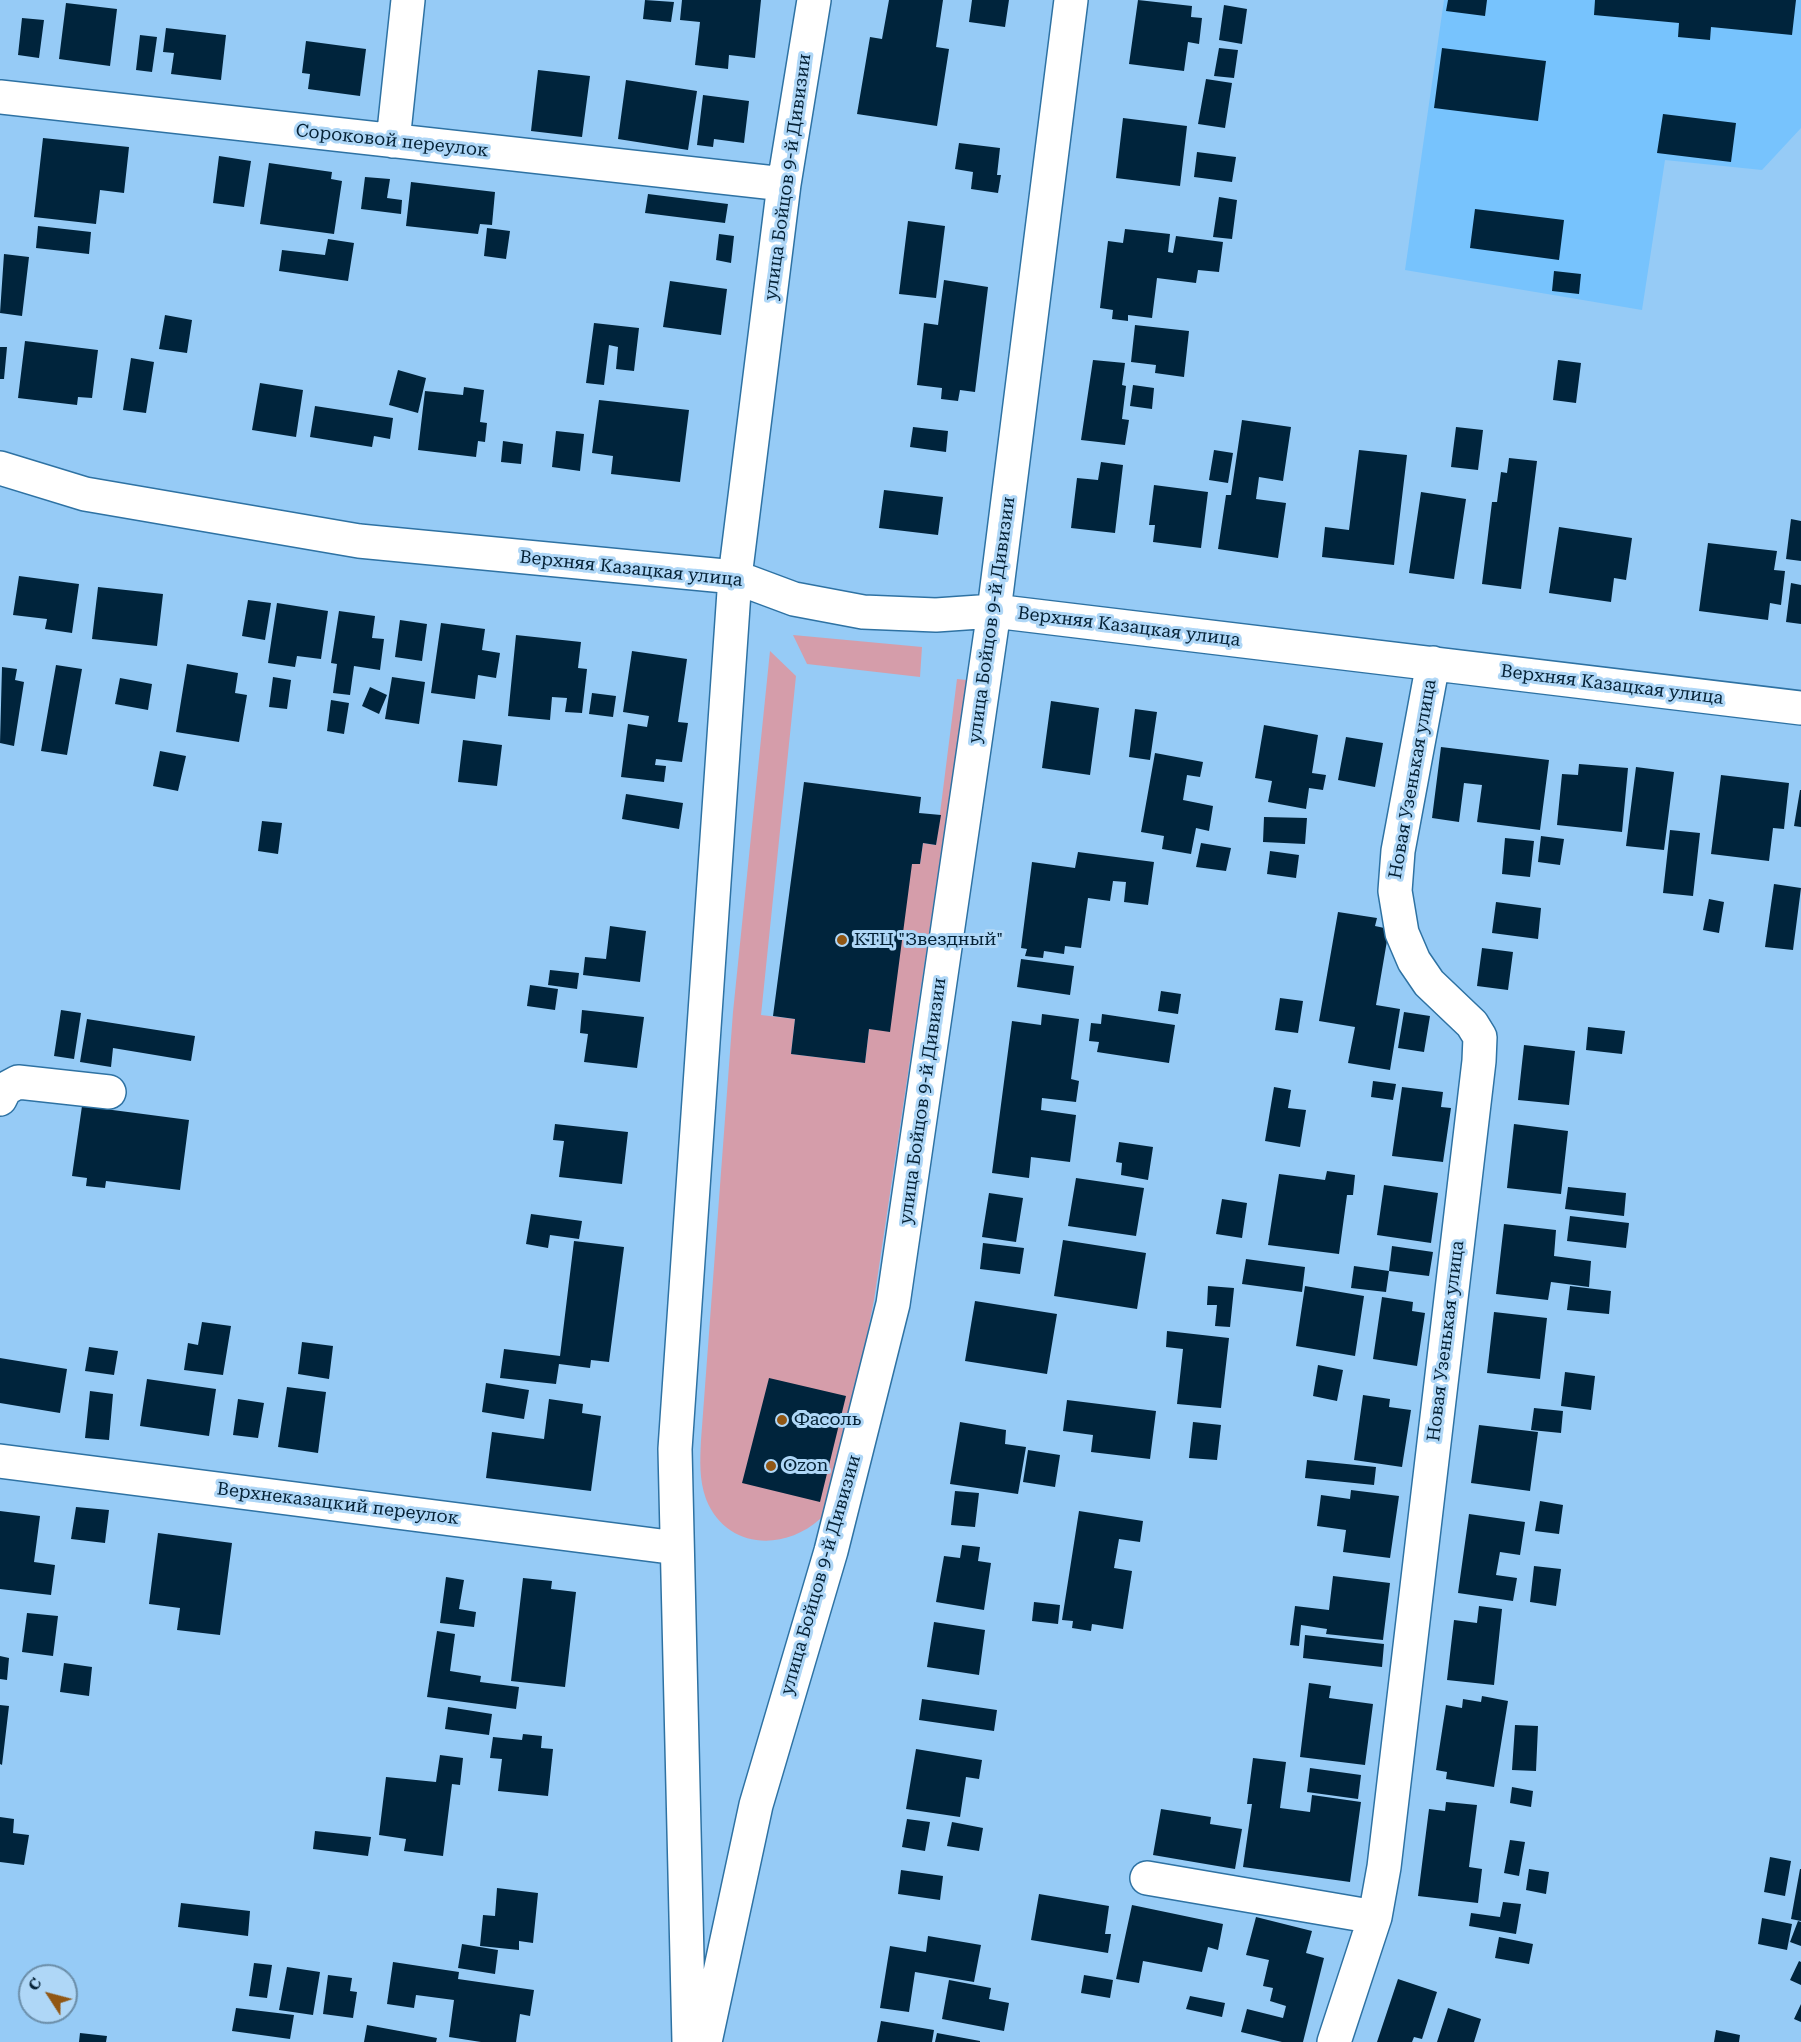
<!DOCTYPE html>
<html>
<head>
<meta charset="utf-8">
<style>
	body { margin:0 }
	#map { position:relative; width:1801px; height:2042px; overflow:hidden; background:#96cbf6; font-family:"Roboto Serif",serif }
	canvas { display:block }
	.north { position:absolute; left:18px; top:1964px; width:60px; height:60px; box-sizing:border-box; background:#afd7f7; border:2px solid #6b8ea9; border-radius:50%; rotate:306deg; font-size:16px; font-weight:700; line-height:24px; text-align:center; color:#042135 }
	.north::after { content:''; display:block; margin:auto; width:21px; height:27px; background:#915714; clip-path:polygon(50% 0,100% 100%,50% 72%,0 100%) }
</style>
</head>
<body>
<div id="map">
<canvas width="1801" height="2042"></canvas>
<div class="north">С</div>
</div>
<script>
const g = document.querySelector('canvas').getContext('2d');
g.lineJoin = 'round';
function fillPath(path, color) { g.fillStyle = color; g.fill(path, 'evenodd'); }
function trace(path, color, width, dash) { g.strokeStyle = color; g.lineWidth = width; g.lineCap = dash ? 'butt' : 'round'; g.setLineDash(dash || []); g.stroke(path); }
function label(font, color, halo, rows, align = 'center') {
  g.font = font + ' "Roboto Serif",serif'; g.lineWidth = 6; g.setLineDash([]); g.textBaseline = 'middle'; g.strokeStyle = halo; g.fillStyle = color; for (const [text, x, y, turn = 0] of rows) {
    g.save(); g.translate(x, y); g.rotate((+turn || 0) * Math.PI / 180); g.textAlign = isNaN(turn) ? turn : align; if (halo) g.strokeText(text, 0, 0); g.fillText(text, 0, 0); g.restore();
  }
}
const built = new Path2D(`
	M1444,0h357v128l-39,42 -97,-10 -23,150 -237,-40z`);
const green = new Path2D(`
	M793,635l129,12 -2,30 -113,-13z
	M770,651l26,25 -35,339 34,4 -4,35 74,9 4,-34 43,-165h8l3,-21 13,2 21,-166 10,1 -93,620 -39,197c-4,7 -9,17 -15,22 -37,33 -94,30 -114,-20 -7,-19 -6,-39 -5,-59l32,-428z`);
const building = new Path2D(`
	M645,0l29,2 -3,20 -28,-3z
	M682,0h79l-6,58 -26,-3 -1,14 -33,-4 5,-43 -20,-2z
	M889,0h54l-7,47 13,2 -12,77 -80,-12 13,-77 12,2z
	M972,0h37l-4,27 -36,-5z
	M1138,0l54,6 -1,11 11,1 -3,26 -11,-2 -4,29 -55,-7z
	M1448,0h39l-2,16 -39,-5z
	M1595,0h201l-4,35 -81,-8 -1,13 -32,-3 1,-14 -85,-8z
	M66,3l51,6 -7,57 -51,-7z
	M1224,5l23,4 -5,35 -23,-4z
	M22,18l22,2 -5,38 -21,-3z
	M166,28l60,7 -5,45 -50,-6 3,-21 -11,-1z
	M140,35l17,2 -5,35 -16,-2z
	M306,41l60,8 -6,47 -52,-7 2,-15 -8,-1z
	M1219,48l19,2 -4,28 -20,-2z
	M1442,48l104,13 -8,60 -104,-13z
	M538,70l52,6 -8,61 -51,-6z
	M1206,79l26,4 -7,45 -27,-4z
	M626,80l71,11 -9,59 -70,-11z
	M703,95l46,6 -5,42 -30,-4 -1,8 -16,-2z
	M1663,114l73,9 -5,39 -74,-9z
	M1123,118l64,8 -7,60 -64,-8z
	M43,138l86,9 -5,46 -24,-3 -4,34 -62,-7z
	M959,143l41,5 -3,27h4l-3,18 -27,-4 2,-17 -18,-3z
	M1197,152l39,5 -4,25 -38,-5z
	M219,156l32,5 -7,46 -31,-4z
	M269,163l63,9 -1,7 11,2 -8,53 -74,-10z
	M365,177l25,2 -3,19 15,2 -1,14 -40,-5z
	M411,182l84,10 -3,33 -12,-1 -2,10 -72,-8z
	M648,194l80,10 -3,19 -80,-10z
	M1219,197l18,3 -5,39 -19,-2z
	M1475,209l89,11 -5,40 -89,-12z
	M908,221l37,5 -9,72 -37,-4z
	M38,226l53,6 -2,22 -53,-6z
	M487,228l23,3 -4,28 -22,-3z
	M1125,229l45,5 -2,18 5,1 3,-17 47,6 -4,30 -21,-2 -2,13 -39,-5 -5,40 -24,-3v6l-16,-2 1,-9 -13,-2 8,-67 15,2z
	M719,234l15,2 -3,27 -15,-3z
	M328,239l26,4 -6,38 -69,-10 3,-21 43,5z
	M4,254l25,3 -7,59 -22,-3z
	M1554,271l27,3 -2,20 -27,-3z
	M944,280l44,7 -13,105 -15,-2 -2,11 -17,-2 1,-11 -25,-3 7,-62 14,2z
	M670,281l57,8 -6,46 -58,-8z
	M165,315l27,5 -5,33 -28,-4z
	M594,323l45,5 -5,43 -18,-2 2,-22 -9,-2 -5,40 -18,-2z
	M1135,325l54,6 -5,46 -29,-4 1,-8 -25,-3z
	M25,341l73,9 -6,48 -14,-1 -1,8 -59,-7z
	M0,347h7l-3,32h-4z
	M131,358l23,4 -8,51 -23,-3z
	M1093,360l32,3 -3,22 4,1 -4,33 7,1 -4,25 -44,-5z
	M1558,360l23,3 -5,40 -23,-3z
	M398,370l28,8 -8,35 -29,-8z
	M260,383l43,7 -7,47 -44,-7z
	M1133,385l21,3 -2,21 -22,-3z
	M464,387l20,3 -4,32 7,1 -2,19 -7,-1 -2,16 -58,-7 7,-59 38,4z
	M599,400l90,10 -9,72 -69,-8 2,-18 -21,-3z
	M315,406l78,12 -3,21 -16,-3 -2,11 -62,-10z
	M1242,420l49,7 -8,54 -24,-4 -3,22 30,4 -8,55 -60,-9 8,-54h5z
	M913,427l35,4 -2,21 -36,-5z
	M1456,427l27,3 -5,40 -27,-3z
	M556,431l28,3 -4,37 -28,-4z
	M503,441l20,3 -2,20 -20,-2z
	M1214,450l19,3 -5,30 -19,-3z
	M1359,450l48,5 -13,110 -72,-8 3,-30 24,3z
	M1509,458l28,3 -16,128 -39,-5 10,-82h5l4,-30 6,1z
	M1101,462l22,3 -8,68 -44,-5 6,-50 21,2z
	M1154,485l54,7 -7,56 -48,-6 2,-17h-6z
	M884,490l59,7 -5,38 -59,-7z
	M1421,492l45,7 -12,80 -45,-6z
	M1791,519l10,2v40l-15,-2z
	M1559,527l73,11 -6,42 -12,-2 -3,24 -62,-9z
	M1708,543l69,8 -3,19 11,1 -4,34 -11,-2 -2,17 -69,-9z
	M19,576l60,8 -7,49 -27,-4 2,-10 -34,-4z
	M1791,583l10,2v39l-15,-2z
	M98,587l65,7 -6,52 -65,-7z
	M248,600l23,3 -6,37 -23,-4z
	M277,603l51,8 -7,48 -24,-3 -2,11 -27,-4z
	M339,611l36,5 -3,22 12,1 -4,31 -26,-4 -4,29 -17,-2 4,-29 -6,-1z
	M400,620l27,4 -5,37 -27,-4z
	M441,623l44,6 -3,21 18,3 -4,25 -18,-3 -3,24 -44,-6z
	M516,635l65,7 -3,26 9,1 -5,44 -17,-1 2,-14 -15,-1 -2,23 -42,-4z
	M632,651l55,8 -9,63 10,1 -6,39 -26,-3 -1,6 11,1 -2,16 -43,-5 7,-53 19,3 2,-11 -26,-4z
	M187,664l51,9 -3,20 12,2 -8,47 -63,-10z
	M56,665l26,4 -15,86 -26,-4z
	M2,667l15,2 -2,11 9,2 -10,64 -14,-3z
	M273,677l18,3 -4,29 -18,-2z
	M392,677l33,5 -6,42 -34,-5z
	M120,678l32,6 -4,26 -33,-6z
	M370,687l17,8 -8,19 -17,-8z
	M592,693l24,3 -3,21 -24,-3z
	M331,700l18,3 -5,31 -17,-3z
	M1051,701l48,7 -9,67 -48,-7z
	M1135,709l22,3 -7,48 -21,-3z
	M1264,725l54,10 -6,38 14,2 -3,15 -14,-2 -3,21 -38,-7 4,-21 -17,-3z
	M1346,737l37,6 -8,44 -37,-7z
	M463,740l39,5 -5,41 -39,-4z
	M1441,747l108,13 -9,70 -63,-8 5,-37 -18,-2 -5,39 -27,-4z
	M160,751l26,5 -8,35 -25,-5z
	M1155,753l48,9 -3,15 -13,-2 -4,25 30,6 -4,25 -13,-3 -5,26 -29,-5 2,-13 -23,-4z
	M1579,764l49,4 -6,64 -65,-7 5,-51 16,1z
	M1636,767l38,5 -10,78 -38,-4z
	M1721,775l68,8 -5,46 -11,-1 -4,33 -58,-7z
	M804,782l117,15 -2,16 22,2 -5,30 -13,-2 -3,21h-8l-22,168 -21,-3 -4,34 -74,-9 4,-35 -22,-3z
	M1800,790h1v37l-7,-1z
	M626,794l57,9 -4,26 -57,-10z
	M1264,817l43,1 -2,26 -42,-2z
	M262,821l20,2 -4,31 -20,-3z
	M1670,830l30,3 -7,63 -30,-3z
	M1541,836l23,3 -4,26 -22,-3z
	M1505,838l29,3 -4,36 -28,-3z
	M1201,843l30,5 -5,23 -30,-4z
	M1270,851l29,4 -3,23 -29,-4z
	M1078,852l76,10 -6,43 -24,-3 2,-20 -13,-1 -3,20 -22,-3 -7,50 -16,-2 -1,8 -20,-3 -1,7 -18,-2 2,-7 -6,-1 11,-86 43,6z
	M1774,884l27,4 -8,62 -28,-3z
	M1709,899l15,3 -5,31 -16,-3z
	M1496,902l45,6 -3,31 -46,-6z
	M1338,912l39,6 -2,8 14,3 -13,76 24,4 -10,61 -42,-7 7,-36 -36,-6z
	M610,926l36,5 -6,51 -57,-7 2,-18 21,2z
	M1482,948l31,4 -5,38 -31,-4z
	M1021,959l53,7 -4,29 -53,-8z
	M550,970l29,3 -2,16 -29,-4z
	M530,985l28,4 -3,21 -28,-4z
	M1161,991l20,3 -3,20 -20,-3z
	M1280,998l23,3 -5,32 -23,-3z
	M61,1010l20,3 -7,46 -20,-3z
	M582,1010l62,7 -7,51 -53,-6 4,-28 -8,-1z
	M1404,1012l26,4 -6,36 -26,-4z
	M1042,1014l37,5 -8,60 8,2 -3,21 -34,-4 -1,12 35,5 -6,47 -39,-5 -2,21 -37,-5 20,-152 29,4z
	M1102,1014l73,11 -6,38 -72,-11 2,-10 -10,-1 2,-18 10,1z
	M87,1019l108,17 -4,25 -78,-13 -2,19 -31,-5z
	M1588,1027l37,4 -3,23 -36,-4z
	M1524,1045l51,6 -6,54 -51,-5z
	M1373,1081l23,3 -3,16 -22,-3z
	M1274,1087l17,3 -3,18 18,2 -6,37 -35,-6z
	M1402,1087l41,5 -2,15 10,1 -8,54 -51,-6z
	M82,1106l107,14 -9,70 -74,-9 -1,7 -19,-2 1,-8 -15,-2z
	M555,1124l73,8 -6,52 -63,-7 5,-36 -11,-1z
	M1514,1124l54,7 -7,63 -54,-6z
	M1119,1142l34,5 -5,33 -27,-5 1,-12 -6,-1z
	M1327,1171l28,4 -2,20h-6l-8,59 -71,-9 11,-71 46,6z
	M1076,1178l68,10 -8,48 -68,-10z
	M1384,1185l54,8 -7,50 -54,-8z
	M1568,1187l58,6 -2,23 -59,-7z
	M989,1193l34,5 -7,44 -34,-5z
	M1222,1199l25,4 -5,35 -26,-4z
	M531,1214l51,7 -3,18 -29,-4 -2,13 -22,-4z
	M1570,1216l59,7 -3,25 -59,-7z
	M1504,1224l52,6 -2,26 37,5 -2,26 -38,-5 -3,18 -52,-6z
	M1063,1240l83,13 -9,56 -83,-13z
	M574,1241l50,6 -15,115 -18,-2 -1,8 -31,-4 -3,20 -56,-6 4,-29 56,7z
	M983,1243l41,5 -4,26 -40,-5z
	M1392,1246l41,6 -4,24 -40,-5z
	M1246,1259l59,8 -3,25 -60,-8z
	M1354,1266l35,5 -3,21 -35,-4z
	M1208,1286l26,2 -4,39 -15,-1 2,-21h-10z
	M1305,1286l59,10 -9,60 -59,-10z
	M1570,1286l41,5 -2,23 -42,-4z
	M1382,1297l31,5 -1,9 13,2 -8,53 -44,-7z
	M975,1301l82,13 -10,60 -82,-13z
	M1494,1312l53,6 -7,61 -53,-6z
	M202,1322l29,4 -8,49 -39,-5 4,-27 10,2z
	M1167,1331l62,7 -8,70 -44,-4 6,-55 -17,-2z
	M302,1342l31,4 -4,33 -31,-5z
	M89,1347l29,4 -4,24 -29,-4z
	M0,1358l67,11 -7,44 -60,-10z
	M1318,1365l25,5 -6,31 -24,-5z
	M1565,1372l30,4 -4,34 -30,-4z
	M769,1378l77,18 -26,106 -78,-19z
	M147,1379l69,10 -7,47 -69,-10z
	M486,1383l43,7 -5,29 -42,-7z
	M287,1387l39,5 -8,61 -40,-6z
	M90,1391l23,3 -4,46 -24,-2z
	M1363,1395l27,4 -1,8 22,3 -9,57 -48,-7z
	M238,1399l26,4 -6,35 -25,-3z
	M549,1399l34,5 -1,9 19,3 -10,75 -105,-13 6,-46 52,7z
	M1067,1400l89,11 -6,48 -59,-7 2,-17 -30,-4z
	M1534,1408l29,3 -2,22 -30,-3z
	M960,1422l46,8 -1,14 21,3 -8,47 -68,-10z
	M1193,1422l28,3 -4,35 -28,-2z
	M1479,1425l59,7 -8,59 -59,-8z
	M1028,1450l32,5 -5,32 -32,-5z
	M1307,1460l69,7 -2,18 -69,-7z
	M1351,1490l48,6 -9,62 -47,-6 3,-22 -29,-4 4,-31 29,4z
	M955,1491l24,2 -4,34 -24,-2z
	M1540,1501l23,4 -4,29 -24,-3z
	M76,1507l33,3 -4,33 -34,-4z
	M0,1511l40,5 -6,46 21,3 -4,30 -51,-6z
	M1079,1511l64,10 -3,21 -21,-3 -5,29 18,3 -9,58 -31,-5 -1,7 -19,-3 1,-7 -11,-1z
	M1469,1514l56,8 -5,33 -20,-3 -4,23 21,3 -4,23 -55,-8z
	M158,1533l74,10 -12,92 -43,-5 3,-22 -31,-4z
	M962,1545l18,2 -2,14 13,2 -7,47 -48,-8 8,-46 16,2z
	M1534,1566l27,3 -5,37 -26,-4z
	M1333,1576l57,7 -7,57 -57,-6 1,-5 -26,-4 -2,21 -9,-1 5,-39 34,4z
	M446,1577l18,3 -5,29 17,3 -2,15 -34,-4z
	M523,1578l29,3 -1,8 25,3 -11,95 -54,-6z
	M1034,1602l26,3 -2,19 -26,-3z
	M1479,1606l23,3 -8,76 -47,-5 7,-60 23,3z
	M27,1613l31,3 -5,40 -31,-4z
	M934,1622l51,8 -6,45 -52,-8z
	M437,1631l18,3 -5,37 31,5 -1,6 39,5 -3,22 -89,-12z
	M1305,1635l79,9 -2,23 -79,-9z
	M0,1656l9,2 -2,22 -7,-1z
	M64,1663l28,4 -3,29 -29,-4z
	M1309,1683l22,3 -2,12 44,6 -8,61 -65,-8z
	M1482,1696l26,5 -14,86 -48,-8 1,-7 -11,-2 10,-65 16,3 1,-9 18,3z
	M922,1699l75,11 -3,21 -75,-11z
	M0,1705l9,1 -7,59 -2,-1z
	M448,1707l44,7 -3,21 -44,-6z
	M1515,1725l23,1 -2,45 -24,-1z
	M523,1734l19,2 -1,12 12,1 -5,47 -50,-5 4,-32 -12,-1 3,-21 29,3z
	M916,1749l66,11 -3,19 -13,-2 -6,40 -54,-8z
	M440,1755l23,3 -3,27 -8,-1 -9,72 -39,-5 2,-12 -27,-4 7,-58 50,5z
	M1253,1758l33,4 -6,46 30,4 2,-17 49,7 -11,80 -107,-15 9,-63h-5z
	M1310,1768l51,7 -3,24 -51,-7z
	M1512,1787l21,4 -2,16 -21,-4z
	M1446,1802l31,3 -8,62 13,2 -4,34 -60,-7 11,-87 16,2z
	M1161,1809l50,8 -1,7 32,5 -7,40 -82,-14z
	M0,1817l14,2 -1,14 16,2 -5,30 -24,-3z
	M907,1819l23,3 -5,29 -23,-4z
	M952,1822l31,6 -4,23 -32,-5z
	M315,1831l56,6 -3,19 -55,-7z
	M1510,1840l15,2 -6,34 -15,-3z
	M1770,1857l21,4 -6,35 -21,-4z
	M1529,1869l20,3 -3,22 -20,-4z
	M1800,1869h1v52l-10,-2z
	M901,1870l42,6 -3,24 -42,-6z
	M497,1888l41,5 -5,50 -14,-2v9l-39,-4 3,-31 12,1z
	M1039,1894l70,12 -4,28h6l-3,19 -77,-13z
	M1503,1902l18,2 -5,30 -47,-8 2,-13 29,4z
	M181,1903l69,8 -2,25 -70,-9z
	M1132,1905l91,19 -5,26 -10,-3 -6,25 -59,-11 -4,22 -23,-4z
	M1256,1917l56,14 -6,22 18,5 -21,84h-21l-41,-10 6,-23 36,9 3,-12 -16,-5 3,-13 -10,-2 6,-26 -23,-5z
	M1762,1918l30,6 -5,26 -29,-6z
	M1798,1921l3,1v24l-11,-4z
	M928,1936l53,9 -7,37 -59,-10 -6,40 -29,-4 10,-62 36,6z
	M1499,1937l34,7 -4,20 -34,-6z
	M462,1944l36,6 -3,24 -37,-6z
	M1799,1961l2,1v23l-11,-5z
	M393,1962l66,10 -1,7 76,11 -4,26 -10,-2 -4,28h-35l-32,-5 5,-37 -38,-5 -2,13 -27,-4z
	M254,1963l18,2 -5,33 -18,-2z
	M287,1967l33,5 -7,43 -34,-5z
	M328,1975l24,3 -2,13 7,1 -4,26 -30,-4z
	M1084,1975l29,5 -3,18 -29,-5z
	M1398,1979l39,13 -15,47 -8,-2 -2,5h-35z
	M949,1980l42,8 -2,11 20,4 -5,28 -62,-12z
	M1190,1996l35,7 -3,14 -36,-8z
	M1801,2004v18l-7,-3z
	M236,2008l58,7 -4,24 -58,-8z
	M1448,2008l33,11 -7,23h-37z
	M881,2021l53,9 -2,12h-55z
	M367,2025l70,13 -1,4h-72z
	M1716,2030l24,5 -1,7h-25z
	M80,2033l27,3 -1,6h-27z
	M937,2033l43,8v1h-45z`);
const minor = new Path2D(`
	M0,97l784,87
	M393,141l15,-141
	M0,468l85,26 274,47 376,36 59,22 69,13 73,3 58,-4 807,97
	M0,1099l5,-10 13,-7 91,10
	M0,1461l677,87
	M1147,1878l228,39
	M689,2042l-14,-593 60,-872 49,-393 30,-184
	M705,2042l51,-237 75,-254 62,-247 101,-693 77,-611
	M1334,2042l41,-125 9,-50 95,-806 1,-24 -8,-13 -43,-41 -15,-22 -12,-28 -7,-42 3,-40 35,-188`);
const markers = [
	[842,940,6,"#915714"],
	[782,1420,6,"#915714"],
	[771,1466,6,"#915714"]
];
const streetNames = [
	["Сороковой переулок",392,141,6],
	["улица Бойцов 9-й Дивизии",788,177,-82],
	["Верхняя Казацкая улица",631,569,6],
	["улица Бойцов 9-й Дивизии",992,620,-82],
	["Верхняя Казацкая улица",1129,627,7],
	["Верхняя Казацкая улица",1612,685,7],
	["Новая Узенькая улица",1413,779,-80],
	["улица Бойцов 9-й Дивизии",923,1101,-82],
	["Новая Узенькая улица",1446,1341,-83],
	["Верхнеказацкий переулок",338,1504,7],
	["улица Бойцов 9-й Дивизии",821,1575,-74]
];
const poiNames = [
	["КТЦ \"Звездный\"",854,940],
	["Фасоль",794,1420],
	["Ozon",783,1466]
];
fillPath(built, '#77c3fd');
fillPath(green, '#d59daa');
fillPath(building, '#00243c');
trace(minor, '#2e72a3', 36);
trace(minor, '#fff', 33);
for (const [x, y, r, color] of markers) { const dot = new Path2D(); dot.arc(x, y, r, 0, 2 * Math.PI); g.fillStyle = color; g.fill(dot); trace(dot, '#afd7f7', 2); }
label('18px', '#042135', '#afd7f7', streetNames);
label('18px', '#042135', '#afd7f7', poiNames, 'left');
</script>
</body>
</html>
